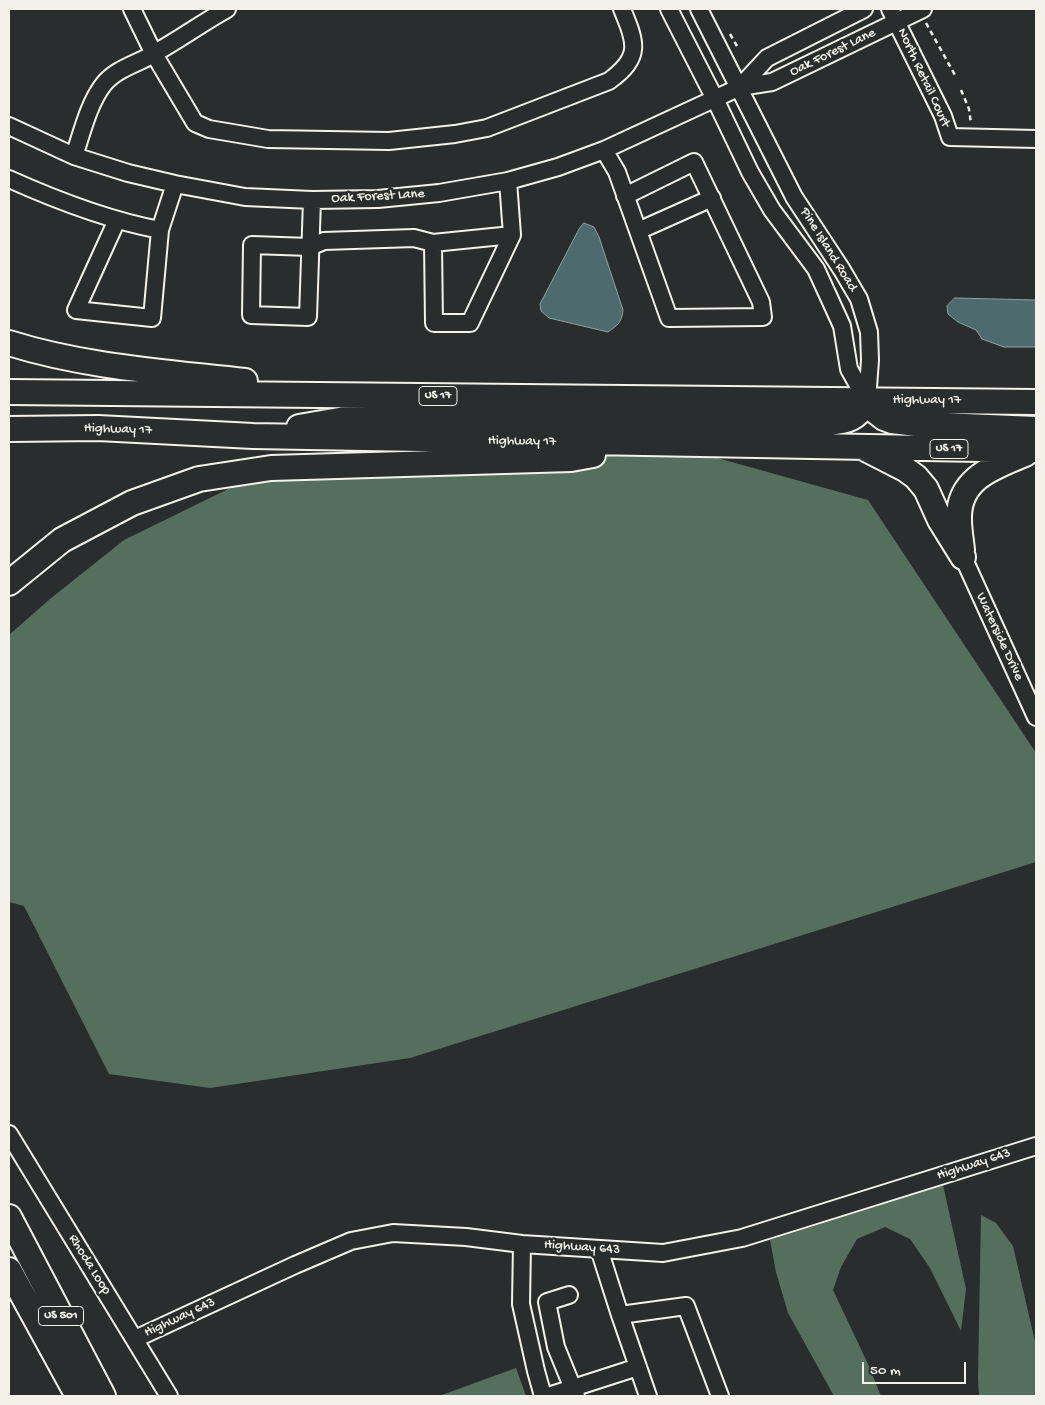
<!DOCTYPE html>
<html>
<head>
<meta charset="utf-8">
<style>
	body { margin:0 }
	#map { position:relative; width:1045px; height:1405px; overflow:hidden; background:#2a2d2e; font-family:"Gochi Hand",sans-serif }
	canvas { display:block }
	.frame { position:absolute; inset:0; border:10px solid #f4f1e8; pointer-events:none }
	.scale { position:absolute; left:862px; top:1362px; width:104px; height:22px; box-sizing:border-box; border:2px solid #f4f1e8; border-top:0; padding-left:6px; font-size:15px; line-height:18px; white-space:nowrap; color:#f4f1e8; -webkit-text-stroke:4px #2a2d2e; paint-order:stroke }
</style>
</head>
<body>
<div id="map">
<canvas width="1045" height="1405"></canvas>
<div class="frame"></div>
<div class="scale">50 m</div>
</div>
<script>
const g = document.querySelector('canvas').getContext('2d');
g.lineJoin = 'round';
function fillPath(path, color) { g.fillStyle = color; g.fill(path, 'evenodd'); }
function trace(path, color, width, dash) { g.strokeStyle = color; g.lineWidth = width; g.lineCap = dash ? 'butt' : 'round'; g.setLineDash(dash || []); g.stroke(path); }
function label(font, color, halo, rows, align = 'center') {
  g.font = font + ' "Gochi Hand",sans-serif'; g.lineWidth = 5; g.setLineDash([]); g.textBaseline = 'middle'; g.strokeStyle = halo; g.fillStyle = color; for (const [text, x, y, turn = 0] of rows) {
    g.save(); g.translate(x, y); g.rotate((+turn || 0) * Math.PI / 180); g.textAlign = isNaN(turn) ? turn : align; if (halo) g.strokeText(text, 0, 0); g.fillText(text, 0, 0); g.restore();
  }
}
const green = new Path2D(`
	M667,444l201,56 168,253v109l-626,196 -200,30 -101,-14 -85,-168 -15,-4v-267l41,-36 74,-59 147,-72z
	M943,1185l23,104 -5,42 -31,-63 -20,-29 -25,-12 -28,12 -16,28 -8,23 35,74 13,32h-47l-46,-83 -12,-41 -6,-32z
	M981,1215l15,8 17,23 23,100v50h-57l-1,-18z
	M516,1368l10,28h-87z`);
const water = new Path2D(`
	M584,223l10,4 5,10 24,73c-1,12 -5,15 -15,22l-59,-14 -8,-7 -1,-7 39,-75z
	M955,298l81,2v47h-32l-22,-8 -6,-9 -18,-8 -10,-8 -1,-8z`);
const path = new Path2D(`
	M926,23l29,52
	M730,34l7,12
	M961,90l8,19 2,15`);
const minor = new Path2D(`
	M132,9l22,45 41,69 14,6 59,10 121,2 66,-7 32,-6 122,-47c33,-24 27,-38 13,-72
	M669,9l46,90 35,73 22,38 44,59 26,57 7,43 18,32
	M699,9l95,188 48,73 17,29 10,33 1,28 -3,41
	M890,9l53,107 7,21 86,2
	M740,87l27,-29 97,-49
	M9,126l65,30 54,17 47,11 70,13 67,3 66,-1 61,-6 69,-12 50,-14 46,-17 136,-63 32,-5 151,-73
	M604,150l13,22 52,146 94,-1 -2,-15 -67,-140 -69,34
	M74,156c8,-23 14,-51 29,-71 13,-17 35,-21 52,-32 25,-14 47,-30 72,-44
	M9,179c49,22 98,41 151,51l15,-46
	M312,200l-4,117 -57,-2 1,-70 58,2 14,-6 90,-3 19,5 79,-8
	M117,220l-41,90 76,8 8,-88
	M638,231l74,-33
	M433,243l1,80h36l42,-88 -4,-54
	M963,557l73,160
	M9,1134l160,262
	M522,1244l-1,60 15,67 7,25
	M599,1249l21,66 66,-9 34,90
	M569,1295l-22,7 9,45 20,49
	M620,1315l28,81
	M135,1339l160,-74 56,-24 42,-8 73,4 56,7 141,9 79,-15 294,-92
	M548,1396l90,-29`);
const highway = new Path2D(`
	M9,343c76,24 157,29 236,38
	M9,392l1027,10
	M867,401l8,10 9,7 8,3 25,3 119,5
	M299,427l46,-8 483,4c20,-2 29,-4 39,-22
	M9,429l89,-1 155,8 783,14
	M866,449l39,20 11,8 10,12 14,31 23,37
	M962,550c-1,-10 -3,-20 -3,-31 -1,-41 35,-52 66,-65
	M9,583l53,-43 70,-37 67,-24 72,-11 300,-9 22,-4
	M9,1217l94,179
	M9,1270l69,126`);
const shields = [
	[438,396,38],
	[949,449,38],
	[61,1316,45]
];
const shieldNames = [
	["US 17",438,396],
	["US 17",949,449],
	["US 501",61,1316]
];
const streetNames = [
	["Oak Forest Lane",833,53,-26],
	["North Retail Court",923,78,65],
	["Oak Forest Lane",378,197,-3],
	["Pine Island Road",828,250,58],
	["Highway 17",927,401],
	["Highway 17",118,430,2],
	["Highway 17",522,442,1],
	["Waterside Drive",999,637,65],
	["Highway 643",974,1165,-18],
	["Highway 643",582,1248,4],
	["Rhoda Loop",89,1265,58],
	["Highway 643",180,1318,-25]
];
fillPath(green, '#556f5d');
fillPath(water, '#4d6b6f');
trace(water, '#90a19f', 1);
trace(minor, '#f4f1e8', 20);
trace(highway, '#f4f1e8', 28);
trace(path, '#f4f1e8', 2.5, [5, 4]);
trace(minor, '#2a2d2e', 16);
trace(highway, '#2a2d2e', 24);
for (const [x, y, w] of shields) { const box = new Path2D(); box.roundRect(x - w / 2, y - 9.5, w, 19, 4); g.fillStyle = '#2a2d2e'; g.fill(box); trace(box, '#f4f1e8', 1); }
label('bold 12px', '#f4f1e8', null, shieldNames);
label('14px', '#f4f1e8', '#2a2d2e', streetNames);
</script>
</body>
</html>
